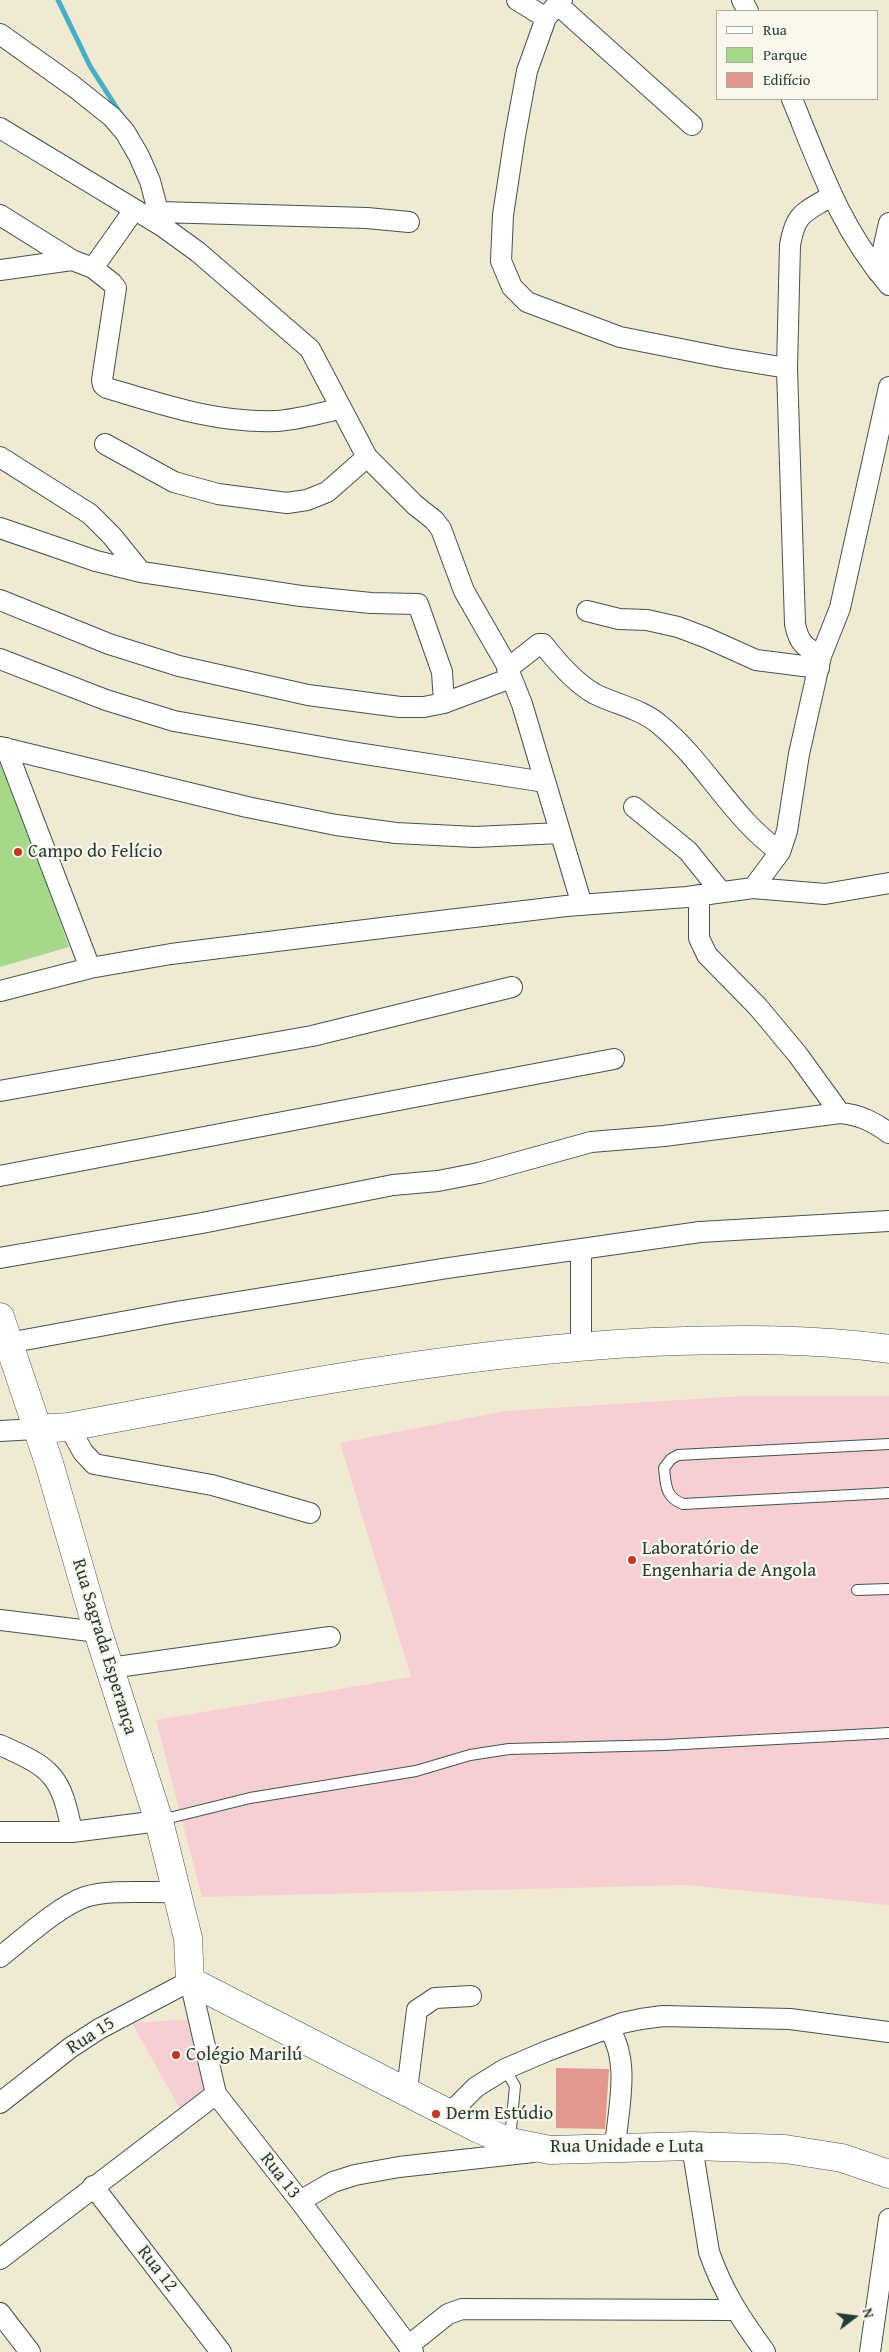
<!DOCTYPE html>
<html>
<head>
<meta charset="utf-8">
<style>
	body { margin:0 }
	#map { position:relative; width:889px; height:2352px; overflow:hidden; background:#f0ead2; font-family:"Gentium Book Plus",serif }
	canvas { display:block }
	.legend { position:absolute; left:716px; top:10px; width:162px; height:90px; box-sizing:border-box; background:#fbf7ec; border:1px solid #a3ada2; margin:0; padding:6px 9px; list-style:none; font-size:15px; color:#1f3d34 }
	.legend li { display:flex; align-items:center; gap:10px; height:25px }
	.legend b { width:25px; border:1px solid #a3ada2 }
	.north { position:absolute; left:829px; top:2292px; width:50px; height:50px; -webkit-text-stroke:4px #fbf7ec; paint-order:stroke; rotate:75deg; font-size:14px; font-weight:700; line-height:20px; text-align:center; color:#1f3d34 }
	.north::after { content:''; display:block; margin:auto; width:18px; height:22px; background:#1f3d34; clip-path:polygon(50% 0,100% 100%,50% 72%,0 100%) }
</style>
</head>
<body>
<div id="map">
<canvas width="889" height="2352"></canvas>
<ul class="legend">
<li><b style="height:6px;background:#fff"></b>Rua</li>
<li><b style="height:14px;background:#a5d888"></b>Parque</li>
<li><b style="height:14px;background:#e4988d"></b>Edifício</li>
</ul>
<div class="north">N</div>
</div>
<script>
const g = document.querySelector('canvas').getContext('2d');
g.lineJoin = 'round';
function fillPath(path, color) { g.fillStyle = color; g.fill(path, 'evenodd'); }
function trace(path, color, width, dash) { g.strokeStyle = color; g.lineWidth = width; g.lineCap = dash ? 'butt' : 'round'; g.setLineDash(dash || []); g.stroke(path); }
function label(font, color, halo, rows, align = 'center') {
  g.font = font + ' "Gentium Book Plus",serif'; g.lineWidth = 4.5; g.setLineDash([]); g.textBaseline = 'middle'; g.strokeStyle = halo; g.fillStyle = color; for (const [text, x, y, turn = 0] of rows) {
    g.save(); g.translate(x, y); g.rotate((+turn || 0) * Math.PI / 180); g.textAlign = isNaN(turn) ? turn : align; if (halo) g.strokeText(text, 0, 0); g.fillText(text, 0, 0); g.restore();
  }
}
const built = new Path2D(`
	M743,1396h146v509l-202,-20 -485,12 -46,-177 255,-43 -71,-234 165,-32z
	M193,2019l15,67 -28,23 -48,-86z`);
const green = new Path2D(`
	M0,756h2l67,191 -69,20z`);
const stream = new Path2D(`
	M58,0l32,66 30,47`);
const building = new Path2D(`
	M556,2068l53,1 -4,60 -49,-1z`);
const lane = new Path2D(`
	M889,1444l-211,11 -7,4 -7,9c2,17 1,29 19,36l206,-11
	M857,1590l32,-1
	M161,1820l89,-22 166,-27 54,-16 39,-6 156,-4 224,-12
	M505,2069l10,17 -5,54`);
const street = new Path2D(`
	M517,0l29,18
	M562,0l-5,4 -11,14 -19,53 -12,65 -12,79 -2,46 11,26 15,15 93,35 106,21 61,10
	M742,0l6,11
	M557,4l135,121
	M0,34l73,52 39,31 13,15 14,24 11,25 12,45 36,26 112,97 57,108 48,48 19,15 7,9 23,62 42,73 16,40 60,201
	M792,99c28,68 48,129 97,186
	M0,128l162,98
	M160,212l207,6 42,4
	M0,215l72,45 21,8 41,-58
	M93,268l19,15 4,5 -14,92 1,5 4,3c57,17 109,35 169,33 22,-1 43,-8 64,-12
	M0,270l72,-10
	M878,272l11,-49
	M105,444l69,38 44,12 69,9 20,-3 20,-8 40,-35
	M0,457l90,57 22,22 29,36
	M0,528l96,33 45,11 160,24 70,7 47,1 24,68 2,31
	M0,600l109,44 70,22 129,29 92,12h24l20,-4 67,-25
	M587,611l32,8 28,1 31,7 29,11 49,22 63,8
	M821,656c-16,-9 -22,-12 -26,-32l-8,-256 3,-123c6,-34 15,-32 41,-49
	M0,659l106,41 68,21 171,30 200,31
	M507,669l32,-25h4c14,18 32,39 52,50 22,11 47,15 65,31 45,37 72,93 120,127
	M0,747l247,60 89,18 60,8 79,4 85,-4
	M6,748l84,220
	M634,807l54,44 33,41
	M753,888l27,-36 7,-21 12,-77 22,-98 19,-48 49,-221
	M699,895v43l8,17 51,52 40,48 42,58
	M0,991l90,-23 81,-14 219,-27 176,-21 121,-9 66,-9 72,6 64,-11
	M0,1091l312,-55 200,-49
	M0,1176l614,-117
	M581,1250v96
	M0,1258l202,-35 191,-38 45,-4 41,-8 112,-31 73,-6 176,-23c20,2 32,8 49,20
	M8,1343l168,-31 272,-44 252,-36 189,-11
	M69,1427l14,25 11,12 118,21 98,28
	M0,1431l36,-2
	M0,1620l98,12
	M110,1668l220,-31
	M0,1745c52,23 61,30 72,87
	M0,1832h72l87,-11
	M0,1957c23,-18 59,-51 85,-60 24,-8 67,-4 93,-5
	M609,2029c22,32 9,81 6,118
	M407,2090l10,-80 18,-12 36,-2
	M0,2103l70,-55 29,-19 91,-48 26,113 84,107 113,151
	M450,2113l26,-26 29,-18 42,-18 75,-28 19,-4 22,-3 127,3 99,13
	M692,2146l17,106c14,40 32,67 56,100
	M93,2186l128,166
	M300,2201l33,-19 22,-7 44,-8 134,-15
	M0,2259l216,-165
	M0,2313l30,39
	M408,2346l40,-32 14,-5 272,1
	M870,2352l19,-133`);
const secondary = new Path2D(`
	M0,1317l49,146 49,169 61,189 29,117 2,43 289,148 31,13 40,8 142,-4 93,3 57,9 47,16
	M36,1429l33,-2c195,-37 384,-75 583,-85 80,-3 158,-4 237,7`);
const markers = [
	[18,852,5,"#c8321e"],
	[632,1560,5,"#c8321e"],
	[176,2055,5,"#c8321e"],
	[436,2114,5,"#c8321e"]
];
const poiNames = [
	["Campo do Felício",28,852],
	["Laboratório de",642,1549],
	["Engenharia de Angola",642,1571],
	["Colégio Marilú",186,2055],
	["Derm Estúdio",446,2114]
];
const streetNames = [
	["Rua Sagrada Esperança",104,1647,73],
	["Rua 15",91,2036,-33],
	["Rua Unidade e Luta",627,2147],
	["Rua 13",280,2176,52],
	["Rua 12",157,2269,52]
];
fillPath(built, '#f7cfd3');
fillPath(green, '#a5d888');
trace(stream, '#45afc4', 5);
fillPath(building, '#e4988d');
trace(lane, '#3e574c', 12);
trace(street, '#3e574c', 22);
trace(secondary, '#3e574c', 29);
trace(lane, '#fff', 10);
trace(street, '#fff', 20);
trace(secondary, '#fff', 28);
for (const [x, y, r, color] of markers) { const dot = new Path2D(); dot.arc(x, y, r, 0, 2 * Math.PI); g.fillStyle = color; g.fill(dot); trace(dot, '#fbf7ec', 2); }
label('19px', '#1f3d34', '#fbf7ec', poiNames, 'left');
label('19px', '#1f3d34', '#fbf7ec', streetNames);
</script>
</body>
</html>
